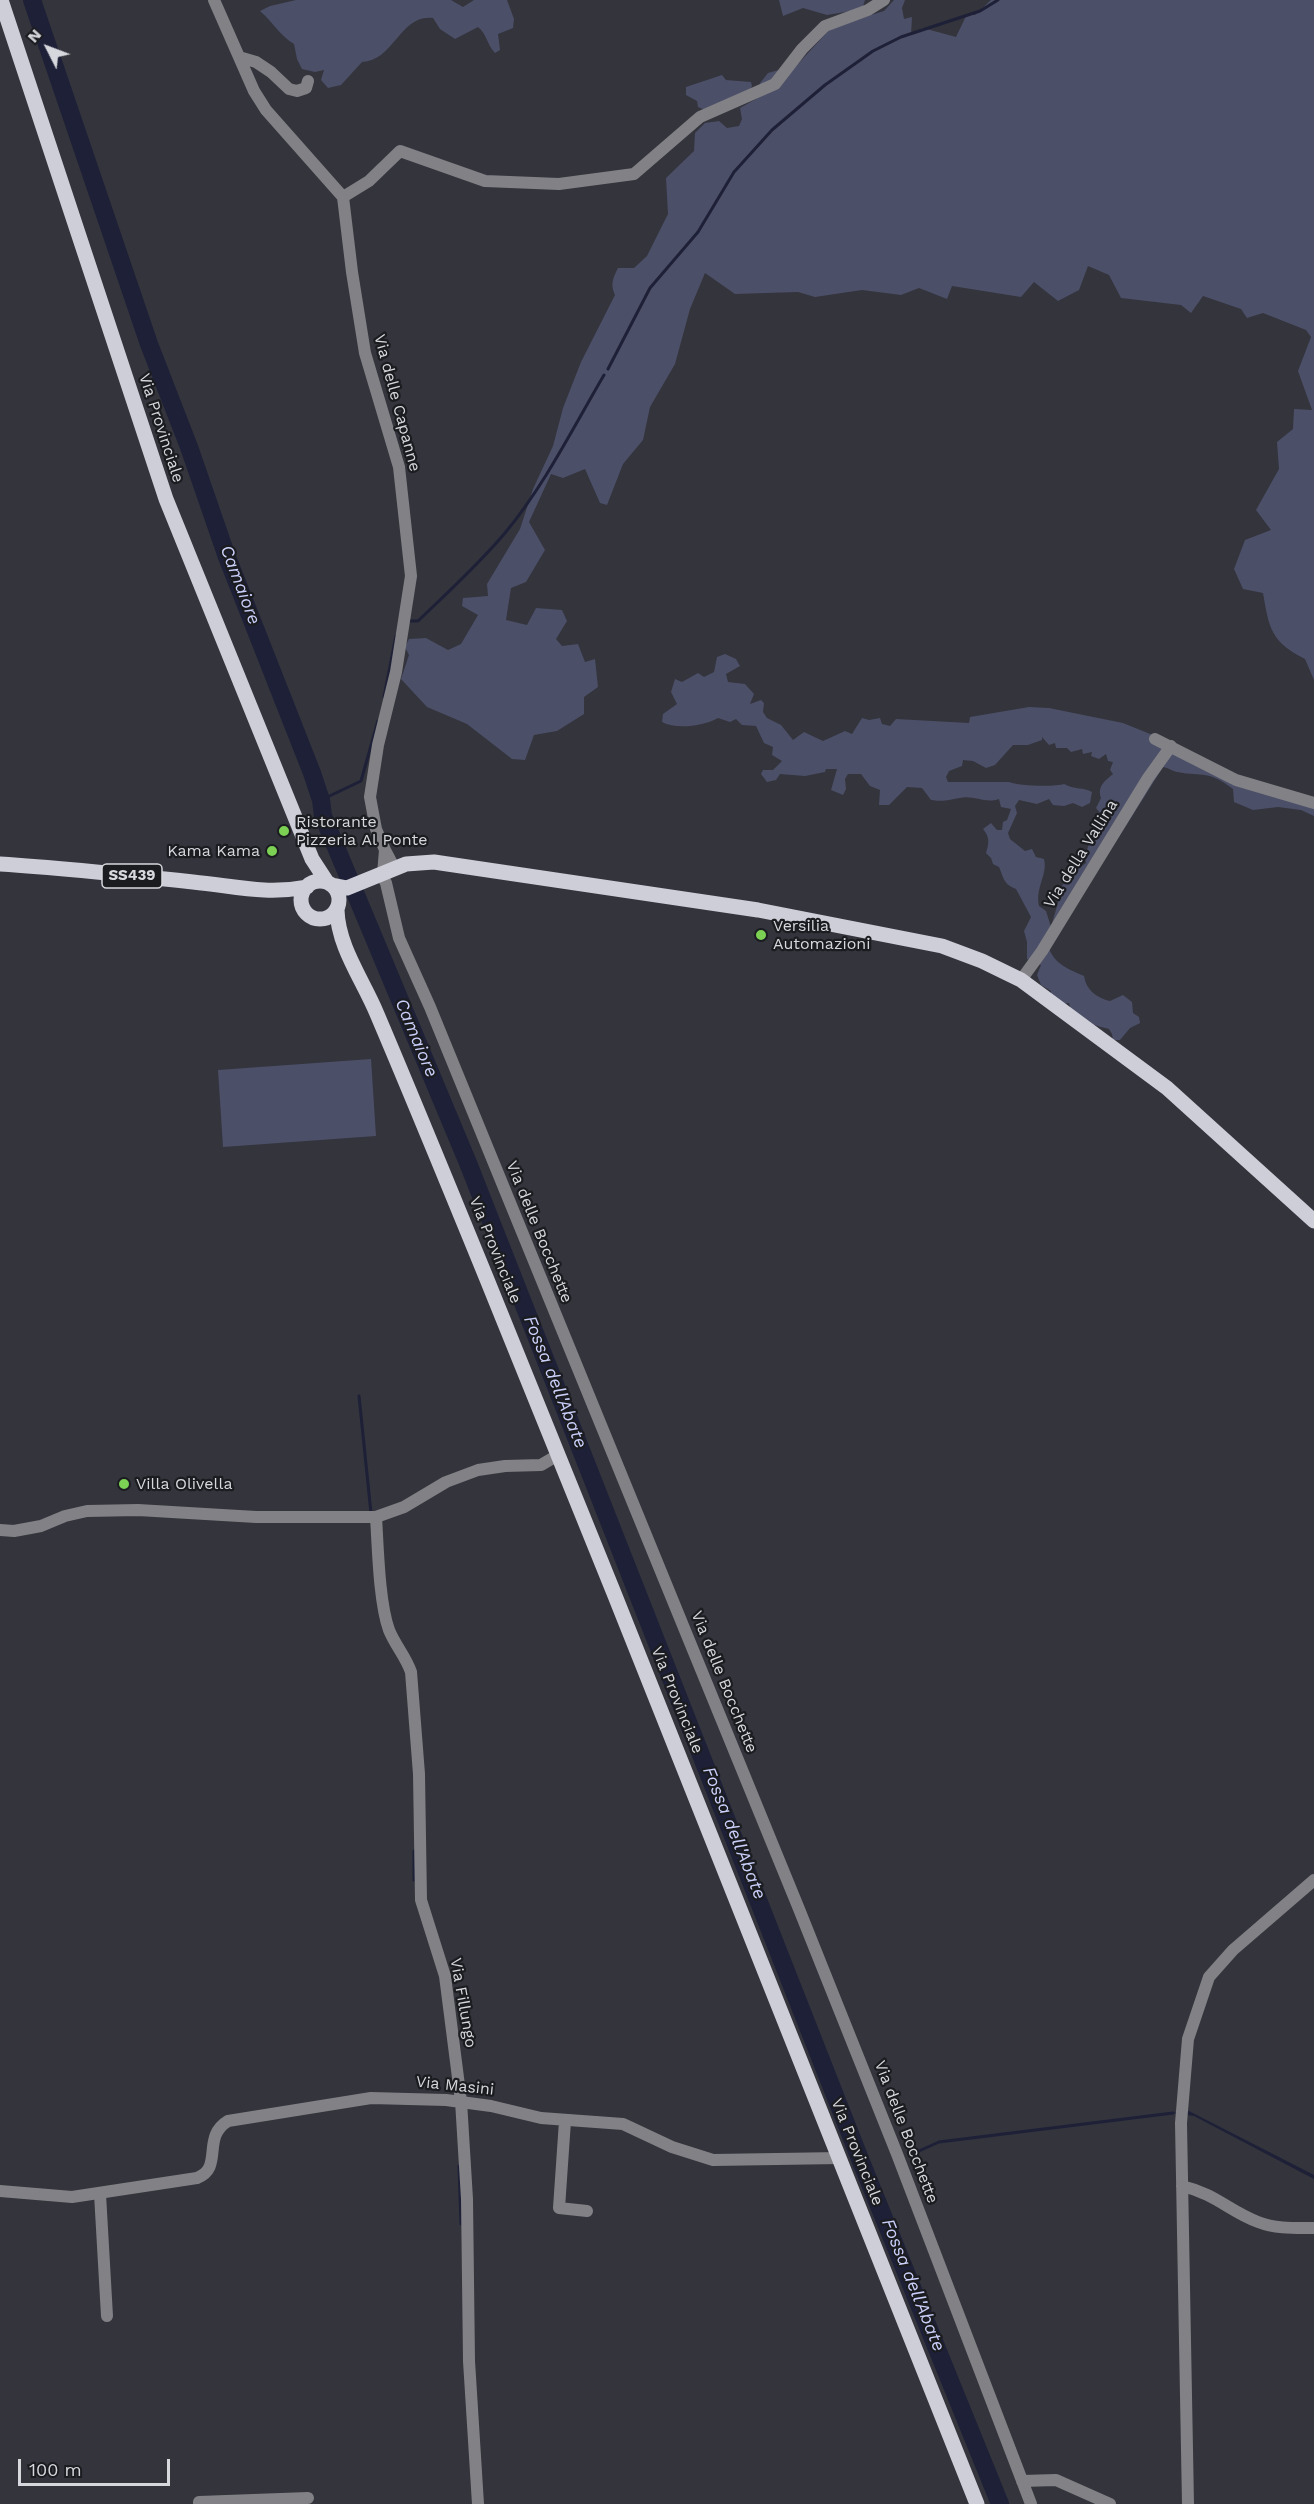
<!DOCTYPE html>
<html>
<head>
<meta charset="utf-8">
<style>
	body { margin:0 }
	#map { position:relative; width:1314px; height:2504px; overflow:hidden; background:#33343c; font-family:"Work Sans",sans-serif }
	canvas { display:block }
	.north { position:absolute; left:18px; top:18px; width:60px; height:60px; -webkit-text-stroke:4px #1b1c20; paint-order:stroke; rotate:312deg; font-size:16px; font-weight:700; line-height:24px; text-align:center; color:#d7d8dd }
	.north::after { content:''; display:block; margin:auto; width:21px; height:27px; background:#d7d8dd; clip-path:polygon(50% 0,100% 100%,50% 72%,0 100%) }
	.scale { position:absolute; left:18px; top:2459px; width:152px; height:27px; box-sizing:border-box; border:3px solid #d7d8dd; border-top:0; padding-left:8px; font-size:18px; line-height:21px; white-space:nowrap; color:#d7d8dd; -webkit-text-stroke:4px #1b1c20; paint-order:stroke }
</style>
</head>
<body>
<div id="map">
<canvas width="1314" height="2504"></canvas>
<div class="north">N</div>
<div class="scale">100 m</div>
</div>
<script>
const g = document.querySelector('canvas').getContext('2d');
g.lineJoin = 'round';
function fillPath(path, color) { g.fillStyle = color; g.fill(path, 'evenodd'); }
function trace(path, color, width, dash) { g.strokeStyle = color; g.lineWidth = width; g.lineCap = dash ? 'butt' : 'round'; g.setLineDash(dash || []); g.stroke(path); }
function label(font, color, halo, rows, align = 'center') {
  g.font = font + ' "Work Sans",sans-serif'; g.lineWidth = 4.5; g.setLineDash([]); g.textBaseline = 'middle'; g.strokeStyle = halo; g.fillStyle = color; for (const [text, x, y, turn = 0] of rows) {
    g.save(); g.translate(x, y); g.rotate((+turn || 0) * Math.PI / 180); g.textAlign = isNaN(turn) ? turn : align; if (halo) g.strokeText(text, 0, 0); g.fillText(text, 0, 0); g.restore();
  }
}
const green = new Path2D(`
	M296,0h155l12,7 11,-7h33l7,19 -1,9 -15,6 2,16 -5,3c-8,-8 -8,-19 -17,-26l-23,12 -15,-10 -7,-11c-33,-4 -39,43 -71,44l-21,23 -13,3 -7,-8 3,-10 -9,2 -13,-3 -5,-10 -3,-15c-15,-9 -21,-22 -34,-33l10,-5z
	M779,0h86l-2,6 -12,5 -24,4 -24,-7 -20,8z
	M894,0h11l-3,8 2,11 8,-2 -1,18 12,-7 33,9 11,-23 8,1 16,-15h323v680l-9,-21c-34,-17 -36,-31 -42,-66l-20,-4 -9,-20 11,-29 26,-10 -15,-20 23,-41 -2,-27 16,-13 1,-20 18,1 -14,-39 13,-34 -5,-7 -43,-17 -16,5 -6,-9 -38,-13 -12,17 -10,-8 -60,-7 -12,-23 -21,-9 -9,24 -21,11 -24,-19 -13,15 -69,-11 -5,13 -28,-11 -18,7 -39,-5 -47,7 -17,-5 -63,2 -30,-21 -15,36 -15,55 -25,43 -7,33 -20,24 -16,41 -7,-2 -15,-34 -22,9 -12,-4 -22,48 16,28 -19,32 -15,6 -5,32 21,5 9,-17 26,2 5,11 -11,18 6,7 16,-2 7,18 10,-3 3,28 -14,10v17l-27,17 -23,4 -9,25 -13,-1 -45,-35 -40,-17 -26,-28 8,-24 -4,-8 4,-8 17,-1 22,12 13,-6 17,-29 -16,-9 1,-8 25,-2 -1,-12 33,-55 13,-40 20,-43 10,-38 18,-46 34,-67c-5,-11 -2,-17 3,-27h16l13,-12 21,-42 -2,-36 28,-27 1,-18 10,-10 14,-2 8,7 12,-2 3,-7 -2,-11 23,-13 -3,-12 8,-10 29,-8 35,-38 52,-16z
	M722,75l4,5 25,2 1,4 -6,12 -41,12 -7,-3 -1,-6 -11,-6v-8z
	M725,654l11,5 4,7 -14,8 2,8 17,2 9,10 -4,10 11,-4 3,3 -1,9 4,6 14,7 12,15 11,-8 19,9 22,-10 7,3 10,-16 7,2 11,-2 2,6 8,2 6,-7 73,4 1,-6 59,-10 20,1 74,15 42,17 72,38 77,22v16l-13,-6 -23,-3 -25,3 -19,-8 -1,-13c-25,-19 -29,-12 -56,-17 -5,-1 -8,-4 -14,-5l-114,181c5,16 21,22 35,28 2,14 13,22 26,25l13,-6 9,7 1,11 6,4 1,6 -10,5 -10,12h-7l-1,-6 -3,-5c-14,-4 -12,-2 -23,-10 -8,-6 -14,-3 -17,-16l-7,1 -11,-7v-6l-10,-6 -4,-10 4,-10 -14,-6v-17l-3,-11 7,-14 -15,-28c-13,-5 -12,-11 -17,-22l-6,-3 -2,-6 -5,-5c3,-10 4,-16 -3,-24l8,-6 6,7h5l1,-8 4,-2 4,-11 -10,-2 -2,-8c-14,5 -25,-4 -39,-1 -13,2 -15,4 -29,2l-9,-12 -15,-1 -18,18h-10l1,-15 -10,-4 -9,-12h-13l-3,5 1,10 -3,6 -12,-5 6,-21h-11l-1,3 -20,4 -25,-2 -4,6 -9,2 -6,-8 2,-4h10l9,-9 -10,-6 1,-8 -9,-4 -8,-17 -14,-1 -6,-6 -6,3 -12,-4c-14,8 -42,12 -56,4l1,-8 14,-10 -6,-12 4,-13 7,3 16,-9 6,4 10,-5 3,-15zM1042,737l7,8 6,-2 1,5h11l4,4 11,-3 1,5 9,-2 -1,4 8,3 7,-5 2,7 5,1 -3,8 3,4c-8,7 -16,12 -12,24l-5,10 9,11c-8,11 -22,30 -19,44l-17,12 -7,11 2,6 -5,7 -8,28 -5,-16 -7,-5c-4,-19 9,-31 5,-47l-8,-2 -4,-8 -7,2 -15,-12 -2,-6 9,-20 -2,-7 4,-6 18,4 12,-5 4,6 11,1 9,-3 9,4 8,-4 2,-11c-8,-5 -18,-2 -28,-8 -9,3 -47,2 -55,-2h-61l-2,-5 3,-6 13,-5 1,-6 10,1 13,7 9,-3 18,-20h15l14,-5z
	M371,1059l5,77 -153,11 -5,-77z`);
const water = new Path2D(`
	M1187,2110l127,65v4l-120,-63 -21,-3z`);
const stream = new Path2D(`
	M608,369l42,-81 48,-56 36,-60 38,-42 53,-45 48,-34 28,-14 79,-26 18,-11
	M407,621h11c29,-28 60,-56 87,-88 39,-47 68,-105 99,-158
	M384,697l12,-61
	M321,800l40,-19 17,-60
	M359,1396l12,117
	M414,1851v29
	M910,2155l29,-13 234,-29
	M459,2166l2,58`);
const river = new Path2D(`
	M32,0l117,344 40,103 38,110 85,216 9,27 2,16 145,347 394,1001 138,340`);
const minor = new Path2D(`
	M214,0l40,91 12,19 77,87 9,75 13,81 34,114 12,109 -15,96 -18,73 -8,52 6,32 9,21
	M239,57l17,5 15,10 18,17 8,2 9,-3 2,-7
	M343,197l26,-16 31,-30 85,30 74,3 75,-10 66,-57 75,-33 27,-35 23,-23 43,-16 16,-10
	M1155,739l81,41 78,23
	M381,874l5,9 13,55 31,69 369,902 98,245 134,350
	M383,874l2,-24 10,19
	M1021,980l21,-29 106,-173 23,-32
	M376,1517c2,31 3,85 13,113 6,15 17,27 22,42l8,102 2,126 24,76 16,125 6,98 2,162 9,143
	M0,1530l14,1 27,-5 24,-10 22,-5 51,-1 118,7h120l28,-10 42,-25 32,-12 27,-4 36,-1 17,-10
	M565,2121l-6,87 28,3
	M1182,2186c34,8 47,25 76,36 18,7 37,6 56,6
	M0,2191l72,6 125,-19c27,-10 4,-41 31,-57l143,-23 75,2 45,6 50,12 82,6 49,23 41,13 127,-2
	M100,2194l7,122
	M1022,2481l34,-1 54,24
	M199,2504v-2l109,-4
	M1188,2504l-7,-381 7,-84 21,-62 24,-27 81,-70`);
const major = new Path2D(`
	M1,0l165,499 146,360 15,23
	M0,864c64,4 129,11 193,18 42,4 72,13 114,5
	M301 900a19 19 0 1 1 38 0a19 19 0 1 1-38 0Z
	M332,885l15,3 59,-24 28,-2 324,48 184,36 40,15 39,19 146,108 147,133
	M337,910c1,37 26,70 40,104 37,87 73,175 109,263 166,408 329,817 491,1227`);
const markers = [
	[284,831,6,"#7cd155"],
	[272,851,6,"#7cd155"],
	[761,935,6,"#7cd155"],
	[124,1484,6,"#7cd155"]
];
const shields = [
	[132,876,60]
];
const shieldNames = [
	["SS439",132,876]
];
const streetNames = [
	["Via delle Capanne",397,403,75],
	["Via Provinciale",161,428,72],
	["Via della Vallina",1081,854,-58],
	["Via delle Bocchette",539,1232,68],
	["Via Provinciale",495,1250,68],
	["Via delle Bocchette",724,1682,68],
	["Via Provinciale",677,1700,68],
	["Via Fillungo",463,2003,80],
	["Via Masini",455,2086,6],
	["Via delle Bocchette",906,2132,69],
	["Via Provinciale",857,2152,68]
];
const poiNames = [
	["Ristorante",296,822],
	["Pizzeria Al Ponte",296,840],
	["Kama Kama",260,851,"right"],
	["Versilia",773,926],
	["Automazioni",773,944],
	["Villa Olivella",136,1484]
];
const waterNames = [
	["Camaiore",240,585,69],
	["Camaiore",416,1038,67],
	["Fossa dell'Abate",555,1382,68],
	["Fossa dell'Abate",734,1833,68],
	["Fossa dell'Abate",913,2285,68]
];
fillPath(green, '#4c4f68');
fillPath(water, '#1e2037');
trace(stream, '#1e2037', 3);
trace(river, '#1e2037', 18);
trace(minor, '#818186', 12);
trace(major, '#cdced7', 15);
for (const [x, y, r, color] of markers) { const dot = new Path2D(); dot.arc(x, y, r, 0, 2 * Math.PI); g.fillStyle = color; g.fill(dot); trace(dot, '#1b1c20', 2); }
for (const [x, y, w] of shields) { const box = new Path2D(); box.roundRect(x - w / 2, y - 12, w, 24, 4.5); g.fillStyle = '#1b1c20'; g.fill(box); trace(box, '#d7d8dd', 1.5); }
label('bold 15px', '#d7d8dd', null, shieldNames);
label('16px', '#d7d8dd', '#1b1c20', streetNames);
label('16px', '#d7d8dd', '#1b1c20', poiNames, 'left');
label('italic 18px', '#cbd0fb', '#1b1c20', waterNames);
</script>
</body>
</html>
